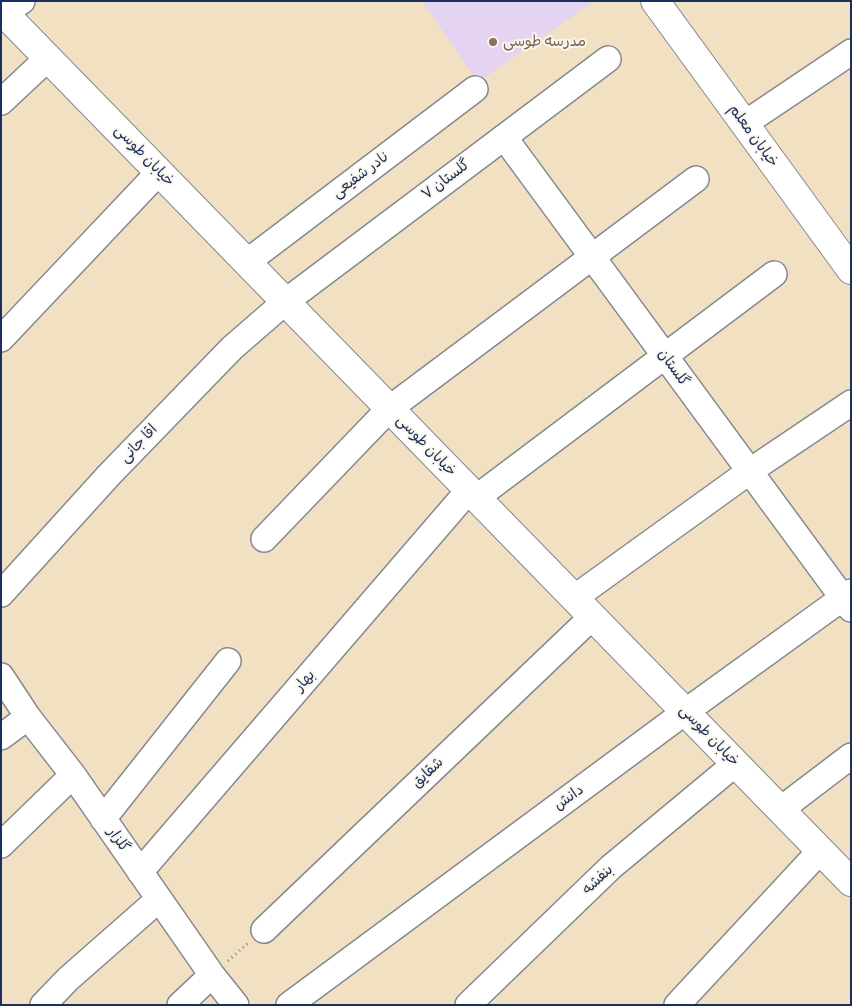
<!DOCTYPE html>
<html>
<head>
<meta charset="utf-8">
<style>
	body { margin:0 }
	#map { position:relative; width:852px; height:1006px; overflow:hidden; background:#f1e0c1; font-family:Pangolin,sans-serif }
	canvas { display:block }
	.frame { position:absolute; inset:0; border:2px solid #1b2f5e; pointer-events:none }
</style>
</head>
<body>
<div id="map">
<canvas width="852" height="1006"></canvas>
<div class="frame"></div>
</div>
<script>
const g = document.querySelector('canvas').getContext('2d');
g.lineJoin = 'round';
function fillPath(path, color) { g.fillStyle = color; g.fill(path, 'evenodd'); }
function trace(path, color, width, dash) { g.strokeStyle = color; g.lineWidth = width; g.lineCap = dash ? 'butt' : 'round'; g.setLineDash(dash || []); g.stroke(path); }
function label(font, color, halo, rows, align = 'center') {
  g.font = font + ' Pangolin,"Playpen Sans Arabic",sans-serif'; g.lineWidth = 4; g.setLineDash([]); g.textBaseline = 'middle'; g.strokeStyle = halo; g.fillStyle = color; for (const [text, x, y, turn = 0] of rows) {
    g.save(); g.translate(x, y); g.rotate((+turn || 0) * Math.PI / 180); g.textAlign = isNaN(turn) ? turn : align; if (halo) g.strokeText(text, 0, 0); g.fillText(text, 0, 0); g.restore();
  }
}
const built = new Path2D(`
	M422,1h172l-116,81z`);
const path = new Path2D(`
	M228,961l20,-18`);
const street = new Path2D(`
	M4,13l18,-12
	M1,102l47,-44
	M744,124l107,-72
	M504,137l347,472
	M247,262l228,-173
	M1,339l158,-167
	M476,498l298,-224
	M264,539l125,-130 307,-230
	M1,594l108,-119 123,-127 53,-46 323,-243
	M574,598l176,-127 101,-68
	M1,676l27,41 45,58 139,200 24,30
	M1,737l27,-20
	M780,810l71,-54
	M103,819l125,-158
	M1,845l72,-70
	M140,872l329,-382
	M264,930l328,-313
	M43,1005l25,-26 91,-80
	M180,1005l32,-30
	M289,1005l396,-293 166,-120
	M468,1005l143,-138 124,-103
	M677,1005l143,-154`);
const secondary = new Path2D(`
	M655,1l196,269
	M1,10l850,872`);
const markers = [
	[493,42,5,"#8d6e63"]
];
const educationNames = [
	["مدرسه طوسی",503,42]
];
const streetNames = [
	["خیابان معلم",753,136,54],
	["خیابان طوسی",144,156,46],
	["نادر شفیعی",361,175,-37],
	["گلستان ۷",446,180,-37],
	["گلستان",673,368,54],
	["اقا جانی",139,444,-46],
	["خیابان طوسی",426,446,46],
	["بهار",305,681,-49],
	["خیابان طوسی",709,736,46],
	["شقایق",428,773,-44],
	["دانش",569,798,-36],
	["گلزار",118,840,55],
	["بنفشه",598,880,-43]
];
fillPath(built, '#e4d3f1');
trace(street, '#868890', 28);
trace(secondary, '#868890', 30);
trace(path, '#868890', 3, [1, 4]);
trace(street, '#fff', 25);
trace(secondary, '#fff', 28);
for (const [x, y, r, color] of markers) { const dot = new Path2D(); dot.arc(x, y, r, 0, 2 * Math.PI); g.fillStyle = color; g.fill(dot); trace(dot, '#fbf7ec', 2); }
label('15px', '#785e54', '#fbf7ec', educationNames, 'left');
label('15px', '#1b2f5e', '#fbf7ec', streetNames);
</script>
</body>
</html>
